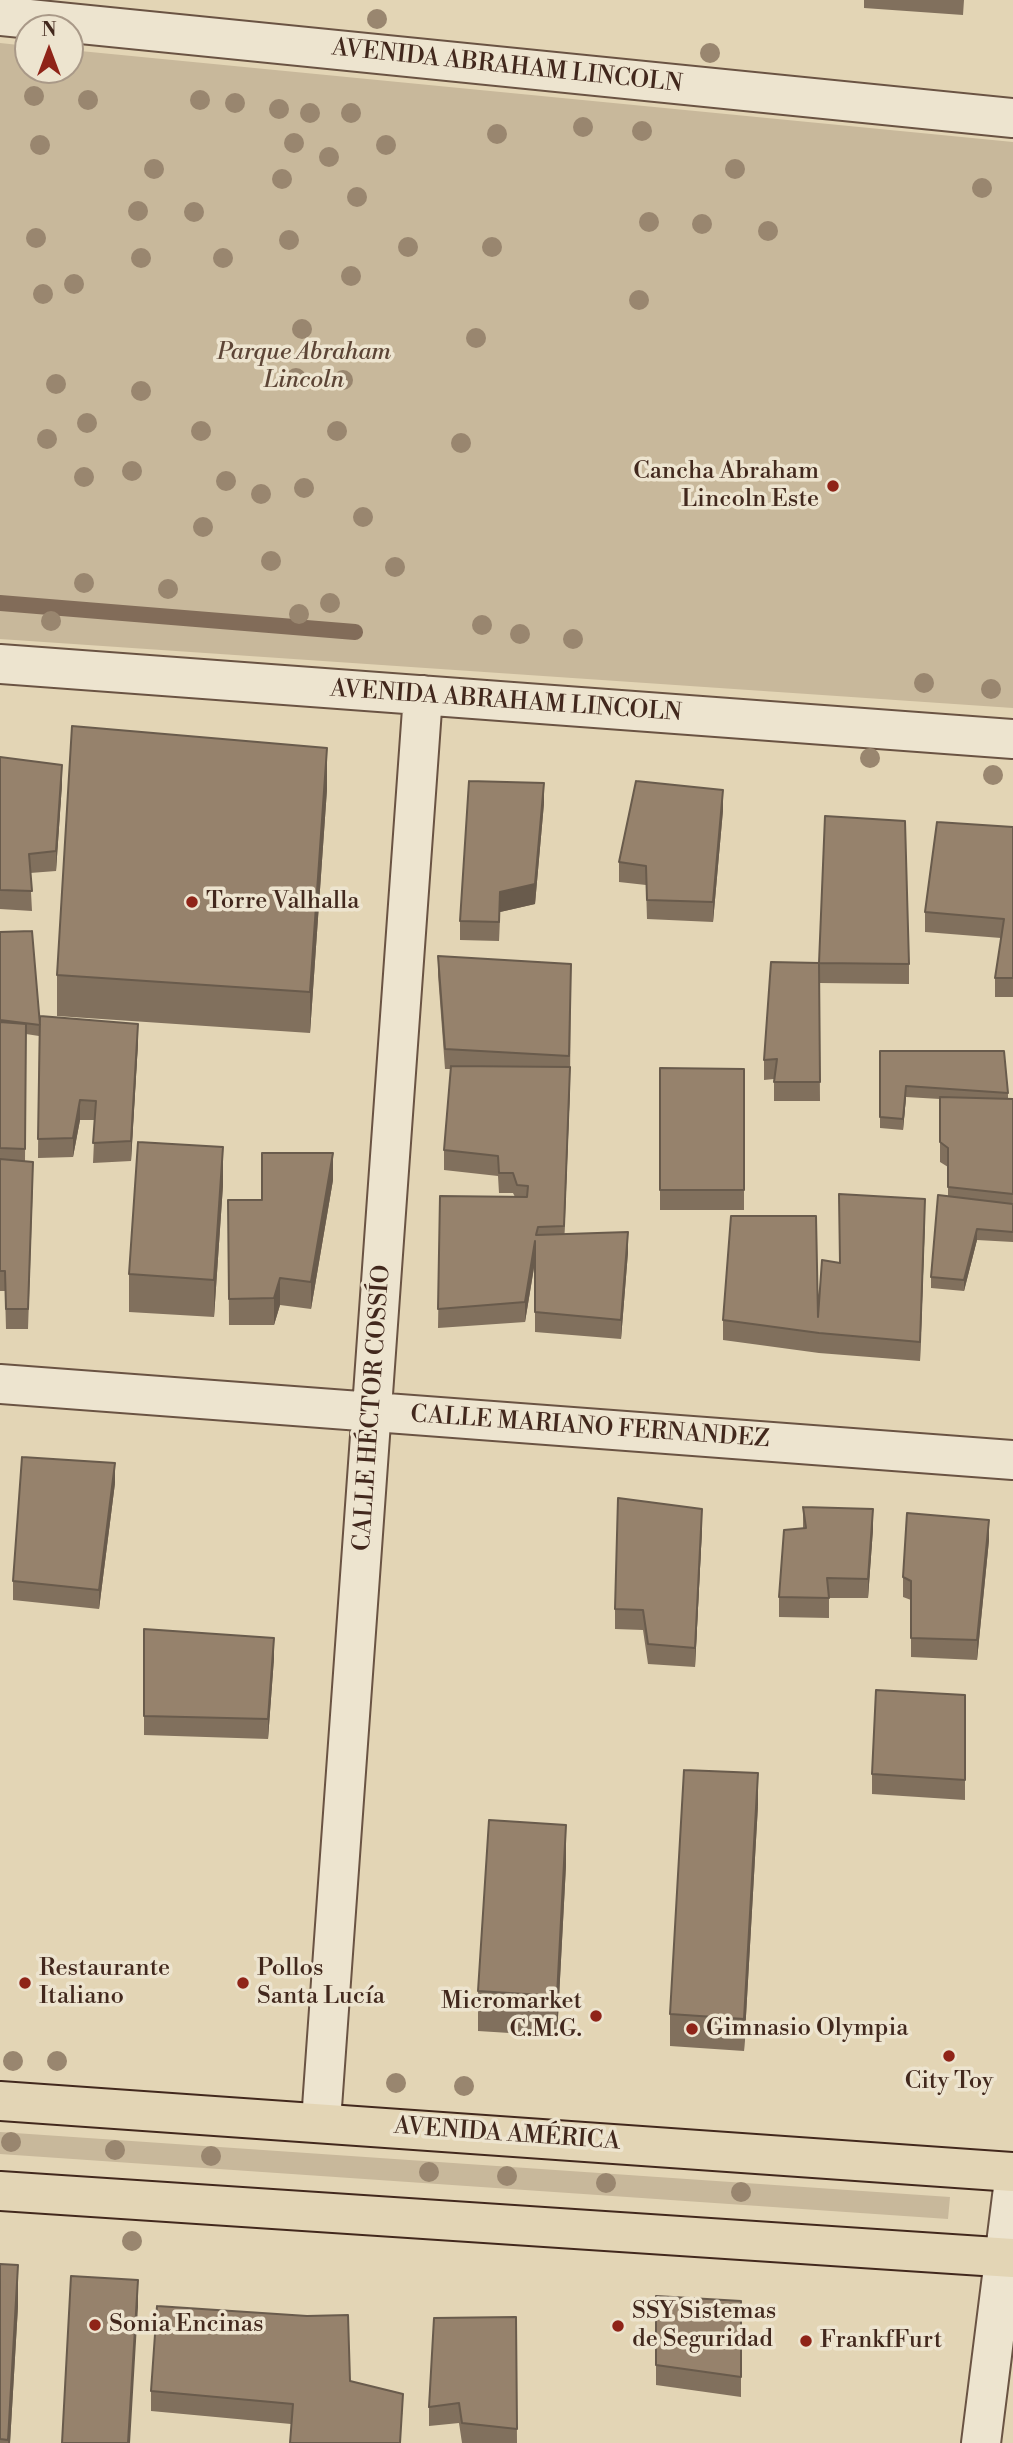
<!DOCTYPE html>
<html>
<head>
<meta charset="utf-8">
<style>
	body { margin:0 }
	#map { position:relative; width:1013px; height:2443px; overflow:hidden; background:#e3d5b5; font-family:"Libre Bodoni",serif }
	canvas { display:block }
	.north { position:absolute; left:14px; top:14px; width:70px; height:70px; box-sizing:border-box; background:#ede4cf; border:2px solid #a99988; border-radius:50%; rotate:0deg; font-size:19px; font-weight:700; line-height:28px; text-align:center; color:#42281d }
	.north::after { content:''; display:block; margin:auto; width:24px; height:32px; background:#8f2418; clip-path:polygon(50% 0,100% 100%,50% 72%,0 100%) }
</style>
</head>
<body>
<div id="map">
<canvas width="1013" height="2443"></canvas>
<div class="north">N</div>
</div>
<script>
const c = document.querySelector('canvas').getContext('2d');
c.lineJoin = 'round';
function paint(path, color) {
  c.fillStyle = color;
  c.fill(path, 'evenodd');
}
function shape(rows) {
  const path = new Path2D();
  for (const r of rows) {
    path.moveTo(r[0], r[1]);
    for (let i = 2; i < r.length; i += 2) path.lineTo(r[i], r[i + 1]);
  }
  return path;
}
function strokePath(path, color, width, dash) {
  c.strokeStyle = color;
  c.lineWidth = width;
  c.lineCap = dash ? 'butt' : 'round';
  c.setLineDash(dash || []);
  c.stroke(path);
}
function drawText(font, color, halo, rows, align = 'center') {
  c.font = font + ' "Libre Bodoni",serif';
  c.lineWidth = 7;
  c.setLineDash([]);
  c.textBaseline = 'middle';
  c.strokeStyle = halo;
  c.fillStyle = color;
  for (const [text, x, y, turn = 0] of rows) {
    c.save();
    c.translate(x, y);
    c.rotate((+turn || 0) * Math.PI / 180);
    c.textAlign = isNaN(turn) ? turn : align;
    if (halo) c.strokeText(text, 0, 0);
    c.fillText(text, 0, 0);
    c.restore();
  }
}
const green = shape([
	[0,43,28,46,28,70,70,70,70,50,1013,142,1013,708,0,639],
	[0,2132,950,2197,948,2219,0,2154]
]);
const stream = shape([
	[0,603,355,632]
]);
const minor = shape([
	[0,16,1013,118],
	[0,664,1013,739],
	[0,1384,1013,1460],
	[321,2121,423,695],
	[981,2443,1013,2188]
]);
const primary = shape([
	[0,2101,1013,2172],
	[0,2191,1013,2258]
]);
const trees = [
	[377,19],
	[710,53],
	[34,96],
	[88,100],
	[200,100],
	[235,103],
	[279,109],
	[310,113],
	[351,113],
	[583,127],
	[642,131],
	[497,134],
	[294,143],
	[40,145],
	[386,145],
	[329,157],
	[154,169],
	[735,169],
	[282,179],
	[982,188],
	[357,197],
	[138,211],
	[194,212],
	[649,222],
	[702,224],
	[768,231],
	[36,238],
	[289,240],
	[408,247],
	[492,247],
	[141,258],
	[223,258],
	[351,276],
	[74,284],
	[43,294],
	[639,300],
	[302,329],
	[476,338],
	[296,378],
	[343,380],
	[56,384],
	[141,391],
	[87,423],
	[201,431],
	[337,431],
	[47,439],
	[461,443],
	[132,471],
	[84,477],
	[226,481],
	[304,488],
	[261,494],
	[363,517],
	[203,527],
	[271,561],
	[395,567],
	[84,583],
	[168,589],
	[330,603],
	[299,614],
	[51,621],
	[482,625],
	[520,634],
	[573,639],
	[924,683],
	[991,689],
	[870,758],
	[993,775],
	[13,2061],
	[57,2061],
	[396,2083],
	[464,2086],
	[11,2142],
	[115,2150],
	[211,2156],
	[429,2172],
	[507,2176],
	[606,2183],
	[741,2192],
	[132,2241]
];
const wall = shape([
	[864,0,964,0,963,15,864,8],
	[0,757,62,784,56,871,30,873,32,911,0,909],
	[327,789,310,1033,57,1016,57,975],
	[544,803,535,904,500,912,499,941,460,940,460,921],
	[723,810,713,922,647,919,646,885,619,882,619,862],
	[1013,827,1013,997,995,997,995,978,1001,938,925,932,925,912],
	[0,932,39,1024,138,1043,131,1161,93,1163,95,1120,80,1120,73,1157,38,1158,39,1036,26,1034,25,1161,33,1181,28,1329,6,1329,5,1291,0,1291],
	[438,956,571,964,570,1087,564,1234,628,1252,621,1339,535,1332,535,1262,525,1322,438,1328,440,1196,515,1197,513,1193,499,1193,498,1176,444,1170,444,1150,451,1069,445,1069,438,975],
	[771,962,909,964,909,984,819,983,820,1101,774,1101,774,1079,764,1080,764,1060],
	[880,1051,1008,1093,1008,1099,1013,1099,1013,1242,977,1240,964,1291,931,1288,931,1277,948,1197,948,1167,940,1162,940,1099,906,1097,903,1130,880,1128],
	[660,1068,744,1069,744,1210,660,1210],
	[333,1180,311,1309,280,1305,274,1325,229,1325,228,1200,262,1200],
	[223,1185,214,1317,129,1312,129,1274],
	[925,1219,920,1361,819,1353,723,1340,723,1320,818,1317,840,1263],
	[115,1483,99,1609,13,1600,13,1581],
	[803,1507,873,1529,868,1598,829,1598,829,1618,779,1617,779,1597,803,1528],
	[702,1529,695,1667,648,1664,643,1630,615,1629,615,1609],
	[989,1540,977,1660,911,1657,911,1600,903,1597,903,1577],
	[144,1629,274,1658,268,1739,144,1735],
	[965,1695,965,1800,872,1794,872,1774],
	[758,1805,744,2051,670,2046,670,2014],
	[566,1865,557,2036,478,2031,478,1991],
	[0,2264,18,2306,10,2443,0,2443],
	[656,2296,741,2301,741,2397,656,2385],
	[516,2317,517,2443,462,2443,459,2423,429,2426,429,2407],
	[350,2381,403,2414,291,2424,151,2411,151,2391]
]);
const shadedWall = shape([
	[327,748,327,789,310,1033,310,992],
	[62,765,62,784,56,871,56,851],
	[544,783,544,803,535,904,500,912,499,941,500,892],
	[723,790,723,810,713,922,713,902],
	[138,1024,138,1043,131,1161,131,1141],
	[570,1067,570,1087,564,1245,564,1226],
	[906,1086,906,1097,903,1130,903,1119],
	[80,1100,80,1120,73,1157,73,1138],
	[223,1147,223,1185,214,1317,214,1280],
	[333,1153,333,1180,311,1309,311,1282],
	[925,1199,925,1219,920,1361,920,1342],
	[977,1229,977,1240,964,1291,964,1280],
	[628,1232,628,1252,621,1339,621,1320],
	[535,1241,535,1261,525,1322,525,1302],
	[280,1278,280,1305,274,1325,274,1298],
	[115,1463,115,1483,99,1609,99,1590],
	[702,1509,702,1529,695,1667,695,1648],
	[873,1509,873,1529,868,1598,868,1579],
	[989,1520,989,1540,977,1660,977,1640],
	[274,1638,274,1658,268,1739,268,1719],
	[758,1773,758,1805,744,2051,744,2019],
	[566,1825,566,1865,557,2036,557,1996],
	[18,2265,18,2306,10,2443,8,2443],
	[138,2280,138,2307,130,2443,128,2443]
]);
const building = shape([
	[72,726,327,748,310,992,57,975,72,726],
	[0,757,62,765,56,851,29,854,32,891,0,890,0,757],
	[469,781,544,783,535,884,500,892,499,922,460,921,469,781],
	[636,781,723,790,713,902,647,900,646,866,619,862,636,781],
	[825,816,905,821,909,964,819,963,820,1082,774,1082,777,1059,764,1060,771,962,819,963,825,816],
	[937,822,1013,827,1013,978,995,978,1004,919,925,912,937,822],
	[32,931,40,1025,0,1020,0,932,32,931],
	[438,956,571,964,569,1056,445,1049,438,956],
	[40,1016,138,1024,131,1141,93,1143,96,1101,80,1100,73,1138,38,1139,40,1016],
	[0,1022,26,1024,25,1149,0,1148,0,1022],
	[880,1051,1004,1051,1008,1093,906,1086,903,1119,880,1117,880,1051],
	[451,1066,570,1067,564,1226,538,1227,536,1235,628,1232,621,1320,535,1312,535,1241,525,1302,438,1309,440,1196,527,1197,528,1186,517,1185,513,1173,499,1173,498,1156,444,1150,451,1066],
	[660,1068,744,1069,744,1190,660,1190,660,1068],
	[940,1097,1013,1099,1013,1194,948,1187,948,1148,940,1142,940,1097],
	[138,1142,223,1147,214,1280,129,1274,138,1142],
	[262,1153,333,1153,311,1282,280,1278,274,1298,229,1299,228,1200,262,1200,262,1153],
	[0,1159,33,1162,28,1309,6,1309,5,1271,0,1271,0,1159],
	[839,1194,925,1199,920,1342,819,1333,723,1320,731,1216,816,1216,818,1317,822,1260,840,1263,839,1194],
	[938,1195,1013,1204,1013,1232,977,1229,964,1280,931,1277,938,1195],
	[22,1457,115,1463,99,1590,13,1581,22,1457],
	[618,1498,702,1509,695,1648,648,1644,643,1610,615,1609,618,1498],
	[803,1507,873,1509,868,1579,827,1578,829,1598,779,1597,784,1530,806,1528,803,1507],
	[907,1513,989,1520,977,1640,911,1638,911,1581,903,1577,907,1513],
	[144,1629,274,1638,268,1719,144,1716,144,1629],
	[876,1690,965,1695,965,1780,872,1774,876,1690],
	[684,1770,758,1773,744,2019,670,2014,684,1770],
	[489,1820,566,1825,557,1996,478,1991,489,1820],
	[0,2264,18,2265,8,2440,0,2439,0,2264],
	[71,2276,138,2280,128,2443,62,2443,71,2276],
	[656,2296,741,2301,741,2377,656,2365,656,2296],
	[157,2306,307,2316,348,2315,350,2381,403,2394,400,2443,290,2443,293,2404,151,2391,157,2306],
	[516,2317,517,2429,462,2423,459,2403,429,2407,434,2318,516,2317]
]);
const markers = [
	[833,486,7,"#8f2418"],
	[192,902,7,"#8f2418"],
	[25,1983,7,"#8f2418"],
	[243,1983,7,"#8f2418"],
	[596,2016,7,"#8f2418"],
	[692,2029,7,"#8f2418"],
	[949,2056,7,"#8f2418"],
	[95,2325,7,"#8f2418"],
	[618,2326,7,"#8f2418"],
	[806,2341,7,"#8f2418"]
];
const streetNames = [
	["AVENIDA ABRAHAM LINCOLN",507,67,6],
	["AVENIDA ABRAHAM LINCOLN",506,702,4],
	["CALLE HÉCTOR COSSÍO",373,1408,-86],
	["CALLE MARIANO FERNANDEZ",590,1428,4],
	["AVENIDA AMÉRICA",507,2135,4]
];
const parkNames = [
	["Parque Abraham",304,353],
	["Lincoln",304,381]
];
const poiNames = [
	["Cancha Abraham",819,472,"right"],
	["Lincoln Este",819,500,"right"],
	["Torre Valhalla",206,902],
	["Restaurante",39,1969],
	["Italiano",39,1997],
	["Pollos",257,1969],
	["Santa Lucía",257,1997],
	["Micromarket",582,2002,"right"],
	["C.M.G.",582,2030,"right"],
	["Gimnasio Olympia",706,2029],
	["City Toy",949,2082,"center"],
	["SSY Sistemas",632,2312],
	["de Seguridad",632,2340],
	["Sonia Encinas",109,2325],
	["FrankfFurt",820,2341]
];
paint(green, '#c8b89b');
strokePath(stream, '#826c59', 16);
strokePath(minor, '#6a5343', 42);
strokePath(primary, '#42281d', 42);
strokePath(minor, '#ede4cf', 38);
strokePath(primary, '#e3d5b5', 38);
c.fillStyle = '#99866f';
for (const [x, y] of trees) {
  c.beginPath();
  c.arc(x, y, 10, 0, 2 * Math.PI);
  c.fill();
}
paint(wall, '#81705d');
paint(shadedWall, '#695b4c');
paint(building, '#96826c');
strokePath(building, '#695b4c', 2);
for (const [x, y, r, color] of markers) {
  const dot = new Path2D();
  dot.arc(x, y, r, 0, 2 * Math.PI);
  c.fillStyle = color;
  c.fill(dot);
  strokePath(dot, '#ede4cf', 2.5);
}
drawText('24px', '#42281d', '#ede4cf', streetNames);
drawText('italic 24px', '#5d4536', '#ede4cf', parkNames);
drawText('24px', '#42281d', '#ede4cf', poiNames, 'left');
</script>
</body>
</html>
